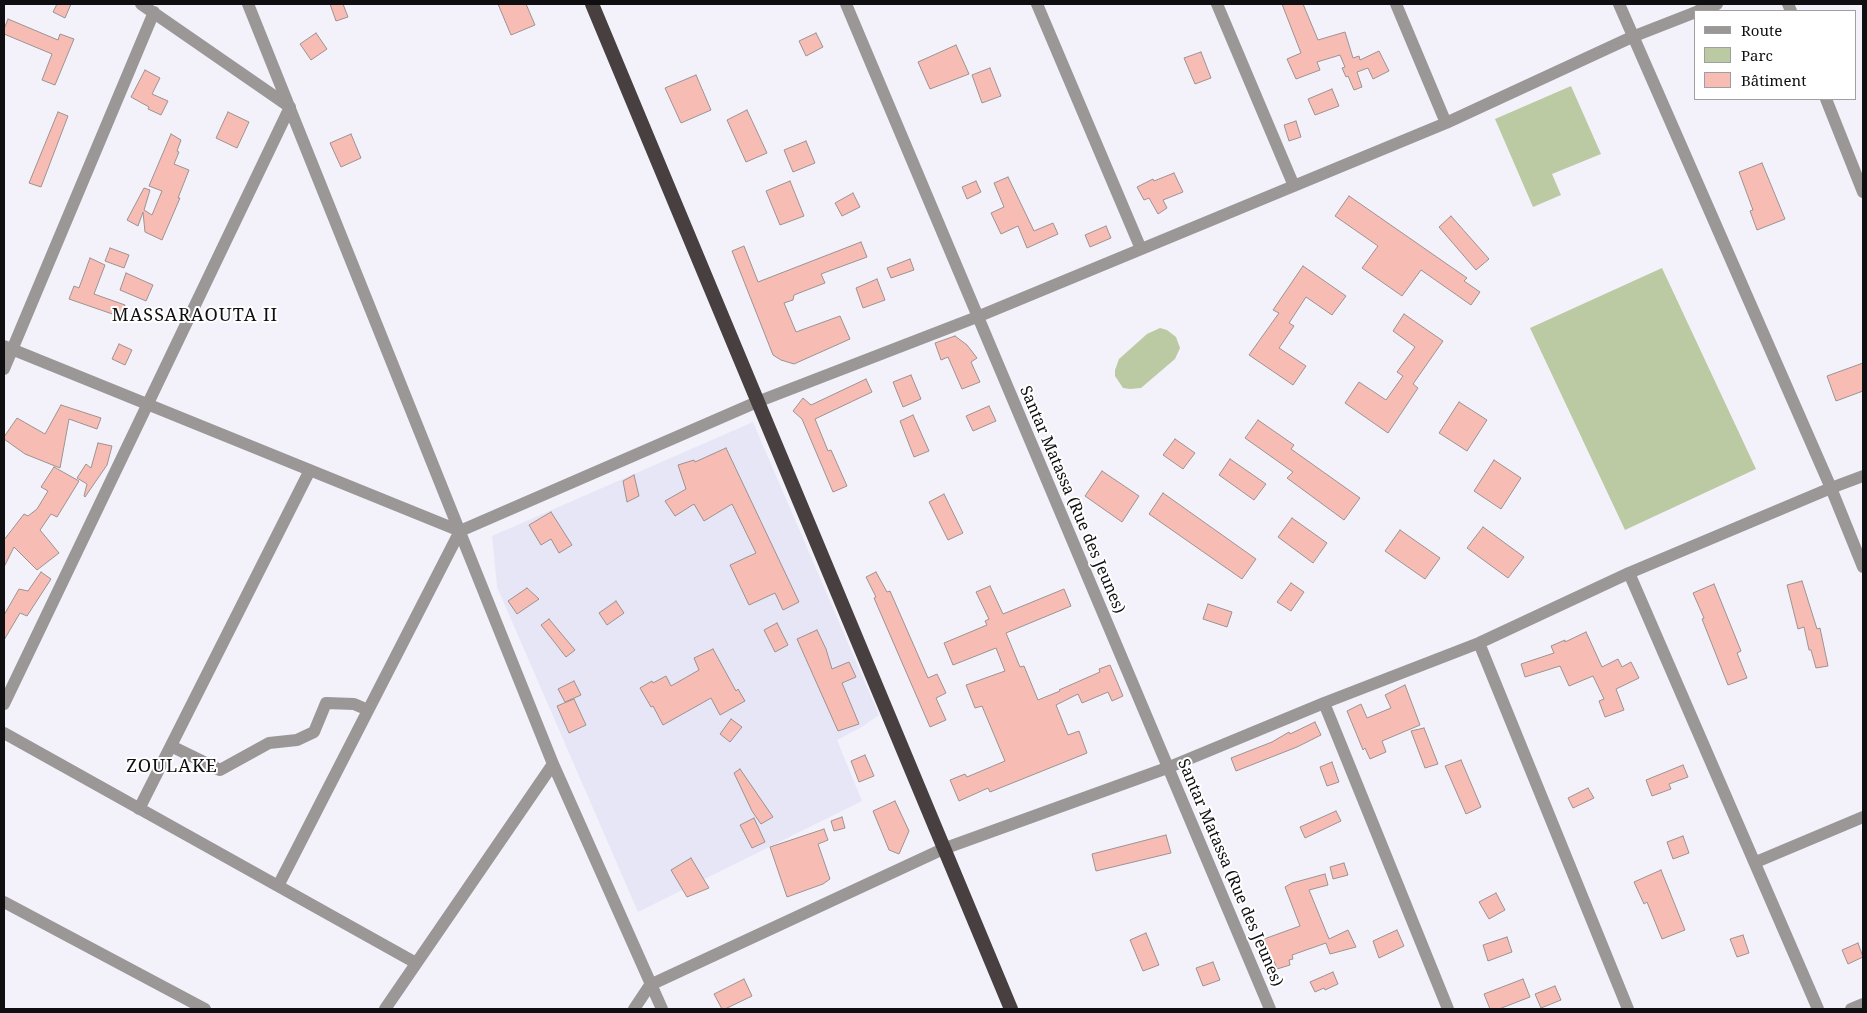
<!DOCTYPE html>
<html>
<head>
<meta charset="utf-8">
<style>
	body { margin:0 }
	#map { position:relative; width:1867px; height:1013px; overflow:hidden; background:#f3f2fb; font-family:"Noto Serif",serif }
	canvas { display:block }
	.frame { position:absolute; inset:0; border:5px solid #0f0f11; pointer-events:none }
	.legend { position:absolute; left:1694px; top:10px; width:162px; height:90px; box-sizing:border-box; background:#fff; border:1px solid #9f9fa0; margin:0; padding:6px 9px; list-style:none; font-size:15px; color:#0f0f11 }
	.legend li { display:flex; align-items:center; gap:10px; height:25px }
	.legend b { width:25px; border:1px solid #9f9fa0 }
</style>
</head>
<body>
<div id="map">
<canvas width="1867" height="1013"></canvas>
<div class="frame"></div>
<ul class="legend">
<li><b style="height:6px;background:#9b9797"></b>Route</li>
<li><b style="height:14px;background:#bbcaa3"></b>Parc</li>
<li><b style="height:14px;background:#f7bdb5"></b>Bâtiment</li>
</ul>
</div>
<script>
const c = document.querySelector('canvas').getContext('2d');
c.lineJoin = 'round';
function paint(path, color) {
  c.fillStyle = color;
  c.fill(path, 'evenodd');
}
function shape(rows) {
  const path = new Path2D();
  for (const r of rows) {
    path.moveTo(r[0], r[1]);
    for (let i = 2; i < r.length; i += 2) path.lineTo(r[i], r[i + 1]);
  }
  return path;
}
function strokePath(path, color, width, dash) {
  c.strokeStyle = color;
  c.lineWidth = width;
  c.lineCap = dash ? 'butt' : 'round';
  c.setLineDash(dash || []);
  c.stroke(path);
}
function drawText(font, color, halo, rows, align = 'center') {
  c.font = font + ' "Noto Serif",serif';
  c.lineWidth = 4;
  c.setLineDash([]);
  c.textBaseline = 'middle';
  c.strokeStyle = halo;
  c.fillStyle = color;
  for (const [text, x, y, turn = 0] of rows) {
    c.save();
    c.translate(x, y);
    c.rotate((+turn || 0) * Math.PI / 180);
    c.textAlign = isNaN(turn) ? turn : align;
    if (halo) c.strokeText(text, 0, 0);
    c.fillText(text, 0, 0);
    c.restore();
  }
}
const built = shape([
	[753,422,879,715,862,727,837,740,862,801,638,912,497,587,492,536]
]);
const green = shape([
	[1571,86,1601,154,1552,174,1561,195,1533,207,1495,119],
	[1662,268,1756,469,1625,530,1530,328],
	[1160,328,1167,330,1176,337,1180,348,1175,359,1141,388,1130,389,1123,388,1115,376,1115,370,1119,359,1147,334]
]);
const building = shape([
	[57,4,71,4,65,18,53,12,57,4],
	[330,4,343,4,348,17,336,21,330,4],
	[498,4,526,4,535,25,511,35,498,4],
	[1282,4,1303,4,1318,40,1345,32,1353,58,1359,56,1360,60,1379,51,1389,71,1373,79,1368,68,1357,72,1362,87,1354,90,1348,76,1346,77,1342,68,1345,67,1340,55,1317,62,1320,70,1296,79,1287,59,1301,53,1282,4],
	[8,19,58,40,60,34,74,39,55,85,42,80,52,54,4,34,4,29,8,19],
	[316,33,327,49,311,60,300,44,316,33],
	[816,33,823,47,806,56,799,41,816,33],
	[956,45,969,74,930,89,918,62,956,45],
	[1201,52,1211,78,1195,84,1184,58,1201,52],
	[990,68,1001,96,982,103,972,75,990,68],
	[145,70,160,78,152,94,168,101,161,115,148,109,149,107,131,97,145,70],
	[696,75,711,110,681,123,665,88,696,75],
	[1332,89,1339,106,1315,115,1308,99,1332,89],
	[747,110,767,153,746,162,727,120,747,110],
	[58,112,68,116,41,187,29,183,58,112],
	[228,112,249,122,237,148,216,138,228,112],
	[1296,121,1301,137,1289,141,1284,125,1296,121],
	[171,134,181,140,177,151,179,152,174,164,189,170,178,198,180,198,162,240,145,232,143,212,138,226,127,220,144,188,150,190,144,210,152,215,162,191,149,186,171,134],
	[351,134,361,158,341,167,330,143,351,134],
	[806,141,815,163,793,172,784,150,806,141],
	[1762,163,1785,219,1757,230,1750,211,1753,210,1739,172,1762,163],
	[1174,173,1183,192,1163,200,1167,208,1158,214,1149,198,1144,200,1137,187,1153,179,1154,181,1174,173],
	[1008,177,1034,231,1053,223,1058,234,1027,248,1018,226,1001,234,991,213,1004,207,994,183,1008,177],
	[790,181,804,216,780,225,766,191,790,181],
	[976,181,981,192,967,199,962,187,976,181],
	[853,193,860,207,842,216,835,203,853,193],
	[1349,196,1467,278,1464,281,1480,292,1471,305,1421,270,1402,296,1362,268,1378,246,1335,216,1349,196],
	[1451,216,1489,259,1476,270,1439,227,1451,216],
	[1106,226,1111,238,1090,247,1085,235,1106,226],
	[861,242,867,257,821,274,825,283,794,295,793,300,784,303,796,332,840,316,850,339,794,364,781,360,773,355,732,251,744,246,758,282,861,242],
	[110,248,129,255,124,268,105,261,110,248],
	[90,258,105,265,94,294,125,305,121,317,69,299,74,286,79,288,90,258],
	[910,259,914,270,891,278,887,268,910,259],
	[1303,266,1346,296,1332,315,1306,297,1289,323,1294,326,1279,348,1306,366,1293,385,1249,355,1279,313,1273,310,1303,266],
	[126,273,153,285,146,301,120,290,126,273],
	[877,279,885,300,863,308,856,288,877,279],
	[1404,314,1443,341,1413,384,1418,388,1388,433,1345,403,1359,382,1386,400,1403,376,1397,372,1415,347,1393,331,1404,314],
	[955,336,967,345,977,358,971,362,980,382,962,389,948,357,941,360,935,343,955,336],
	[119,344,132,350,125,365,112,359,119,344],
	[1863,363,1863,391,1836,401,1827,376,1863,363],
	[911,375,921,399,903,407,893,382,911,375],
	[866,379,872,392,815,419,828,451,831,450,847,486,833,492,802,419,793,411,803,398,811,405,866,379],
	[1459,402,1487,420,1467,451,1439,433,1459,402],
	[61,405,101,418,97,429,69,419,60,468,25,454,4,439,4,437,17,418,45,434,61,405],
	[989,406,996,421,973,431,966,416,989,406],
	[913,415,929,451,914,457,900,421,913,415],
	[1258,420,1294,445,1291,449,1360,498,1344,520,1287,478,1293,472,1245,438,1258,420],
	[1175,439,1195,453,1183,469,1163,455,1175,439],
	[98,443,112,446,107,465,85,497,84,496,87,484,77,478,86,464,91,468,98,443],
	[726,448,799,602,783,610,775,593,749,605,730,565,756,553,732,504,704,521,694,504,675,516,665,501,686,489,678,465,694,460,695,462,726,448],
	[1230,459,1266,484,1254,500,1219,475,1230,459],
	[1494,460,1521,478,1501,509,1474,491,1494,460],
	[54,467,79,481,57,517,51,514,40,530,59,553,37,570,14,547,4,567,4,540,24,514,28,516,37,509,48,491,41,487,54,467],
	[1102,471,1139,496,1122,522,1085,496,1102,471],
	[634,475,639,496,627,502,623,481,634,475],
	[1163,493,1256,559,1242,579,1149,514,1163,493],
	[944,494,963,533,948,540,929,502,944,494],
	[551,512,572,545,559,553,551,539,541,545,529,525,551,512],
	[1292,518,1327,543,1313,563,1278,537,1292,518],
	[1483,527,1524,557,1508,578,1467,548,1483,527],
	[1400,530,1440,558,1425,579,1385,551,1400,530],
	[41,572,51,579,27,616,20,613,4,640,4,615,19,589,28,591,41,572],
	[876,572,887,592,890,591,928,678,937,674,946,693,936,698,946,720,930,727,874,598,876,597,866,577,876,572],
	[1802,581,1817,629,1820,628,1828,666,1816,668,1811,650,1809,650,1804,627,1798,629,1787,585,1802,581],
	[1291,583,1304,592,1291,611,1277,602,1291,583],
	[1714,584,1741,651,1737,653,1747,678,1728,685,1702,619,1704,618,1693,593,1714,584],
	[990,586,1003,614,1064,589,1071,606,1006,633,1020,667,1024,666,1038,700,1060,691,1059,690,1100,672,1099,669,1110,665,1123,696,1112,701,1108,692,1082,703,1078,694,1056,705,1068,735,1079,731,1087,753,990,792,988,788,959,801,950,780,965,774,967,777,1005,761,982,706,975,708,966,685,1005,671,996,648,953,665,944,643,987,625,985,621,989,619,976,592,990,586],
	[527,588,539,599,517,614,508,601,527,588],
	[616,601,624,613,607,625,599,613,616,601],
	[1208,604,1232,612,1227,627,1203,619,1208,604],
	[549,619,575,650,566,657,541,625,549,619],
	[777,623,788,645,775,652,764,630,777,623],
	[817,630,826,649,832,669,849,662,856,677,842,683,859,724,838,731,797,639,817,630],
	[1586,632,1602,667,1618,659,1622,667,1631,662,1639,678,1616,689,1624,710,1605,717,1599,701,1604,699,1593,676,1569,686,1560,666,1525,677,1521,664,1554,653,1551,646,1565,640,1565,642,1586,632],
	[713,649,736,691,738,689,745,701,720,715,711,698,663,725,653,706,651,707,640,688,652,681,653,683,666,676,671,686,699,670,694,658,713,649],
	[574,681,581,695,565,702,558,689,574,681],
	[1405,685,1420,725,1382,741,1386,752,1370,759,1365,748,1363,750,1347,711,1361,704,1367,718,1391,708,1385,695,1405,685],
	[574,699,586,725,569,733,557,706,574,699],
	[731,719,742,727,730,742,720,734,731,719],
	[1315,722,1321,735,1297,747,1236,771,1231,758,1272,742,1289,732,1290,734,1315,722],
	[1424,728,1438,764,1425,768,1411,731,1424,728],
	[865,755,874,776,859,782,851,761,865,755],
	[1461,760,1481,807,1466,814,1445,766,1461,760],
	[1332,762,1339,782,1327,786,1320,767,1332,762],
	[1683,765,1688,777,1669,784,1671,789,1652,796,1646,780,1683,765],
	[740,769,773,817,761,824,752,811,734,773,740,769],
	[1588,788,1594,798,1573,808,1568,798,1588,788],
	[895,801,909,831,899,854,889,850,873,811,895,801],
	[1336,811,1341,821,1305,838,1300,827,1336,811],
	[842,817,845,828,834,831,831,821,842,817],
	[754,818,765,842,752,848,740,825,754,818],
	[824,829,828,840,818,844,830,879,823,884,787,897,770,847,824,829],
	[1166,835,1171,853,1096,871,1092,854,1166,835],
	[1683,836,1689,853,1673,859,1667,842,1683,836],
	[691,858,709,888,687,897,671,870,691,858],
	[1344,863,1348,875,1333,879,1330,867,1344,863],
	[1661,870,1685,930,1662,939,1647,902,1644,904,1634,882,1661,870],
	[1325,874,1328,885,1309,890,1329,939,1348,930,1356,947,1330,954,1326,943,1292,955,1293,959,1289,960,1290,965,1277,969,1274,961,1272,962,1264,939,1300,926,1285,887,1292,883,1325,874],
	[1496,893,1505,910,1489,919,1479,902,1496,893],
	[1397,930,1404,946,1379,958,1373,941,1397,930],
	[1146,933,1159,965,1143,971,1130,940,1146,933],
	[1743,935,1749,953,1737,957,1730,939,1743,935],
	[1507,937,1512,952,1488,961,1483,945,1507,937],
	[1858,943,1863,957,1848,964,1842,950,1858,943],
	[1213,962,1220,980,1203,986,1196,968,1213,962],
	[1333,972,1338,984,1325,990,1324,988,1315,992,1310,982,1333,972],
	[744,979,752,996,725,1009,722,1009,714,994,744,979],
	[1523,979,1530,997,1499,1009,1490,1009,1484,994,1523,979],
	[1555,986,1561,1000,1541,1008,1535,994,1555,986]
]);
const minor = shape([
	[141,4,290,107],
	[248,4,553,764,662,1009],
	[846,4,1270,1009],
	[1037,4,1141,249],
	[1217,4,1294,186],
	[1396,4,1446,123],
	[1619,4,1831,488,1863,567],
	[1788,4,1791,11],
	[1698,11,1717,4],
	[1826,99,1863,192],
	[4,346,460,531],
	[4,369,154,12],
	[1629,573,1818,1009],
	[1479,643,1628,1009],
	[1324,703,1448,1009],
	[4,704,290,107],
	[4,733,416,963],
	[171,746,220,770,269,743,297,740,314,732,326,703,354,704,368,710],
	[139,809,310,470],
	[1756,862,1863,817],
	[278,886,460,531,757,402,977,317,1446,123,1632,37,1696,12],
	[4,902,205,1009],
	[385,1009,553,764],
	[634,1009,650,985,943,849,1167,768,1324,703,1479,643,1629,573,1831,488,1863,476],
	[1851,1009,1863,1004]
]);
const trunk = shape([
	[592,4,1011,1009]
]);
const streetNames = [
	["Santar Matassa (Rue des Jeunes)",1072,500,67],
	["Santar Matassa (Rue des Jeunes)",1230,873,67]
];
const neighbourhoodNames = [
	["MASSARAOUTA II",195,316],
	["ZOULAKE",172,767]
];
paint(built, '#e7e6f6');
paint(green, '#bbcaa3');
paint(building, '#f7bdb5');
strokePath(building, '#9c9291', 1);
strokePath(minor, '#9b9797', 12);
strokePath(trunk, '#484040', 14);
drawText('16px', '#0f0f11', '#fff', streetNames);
c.letterSpacing = '1px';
drawText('18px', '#0f0f11', '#fff', neighbourhoodNames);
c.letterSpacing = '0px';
</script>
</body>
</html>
